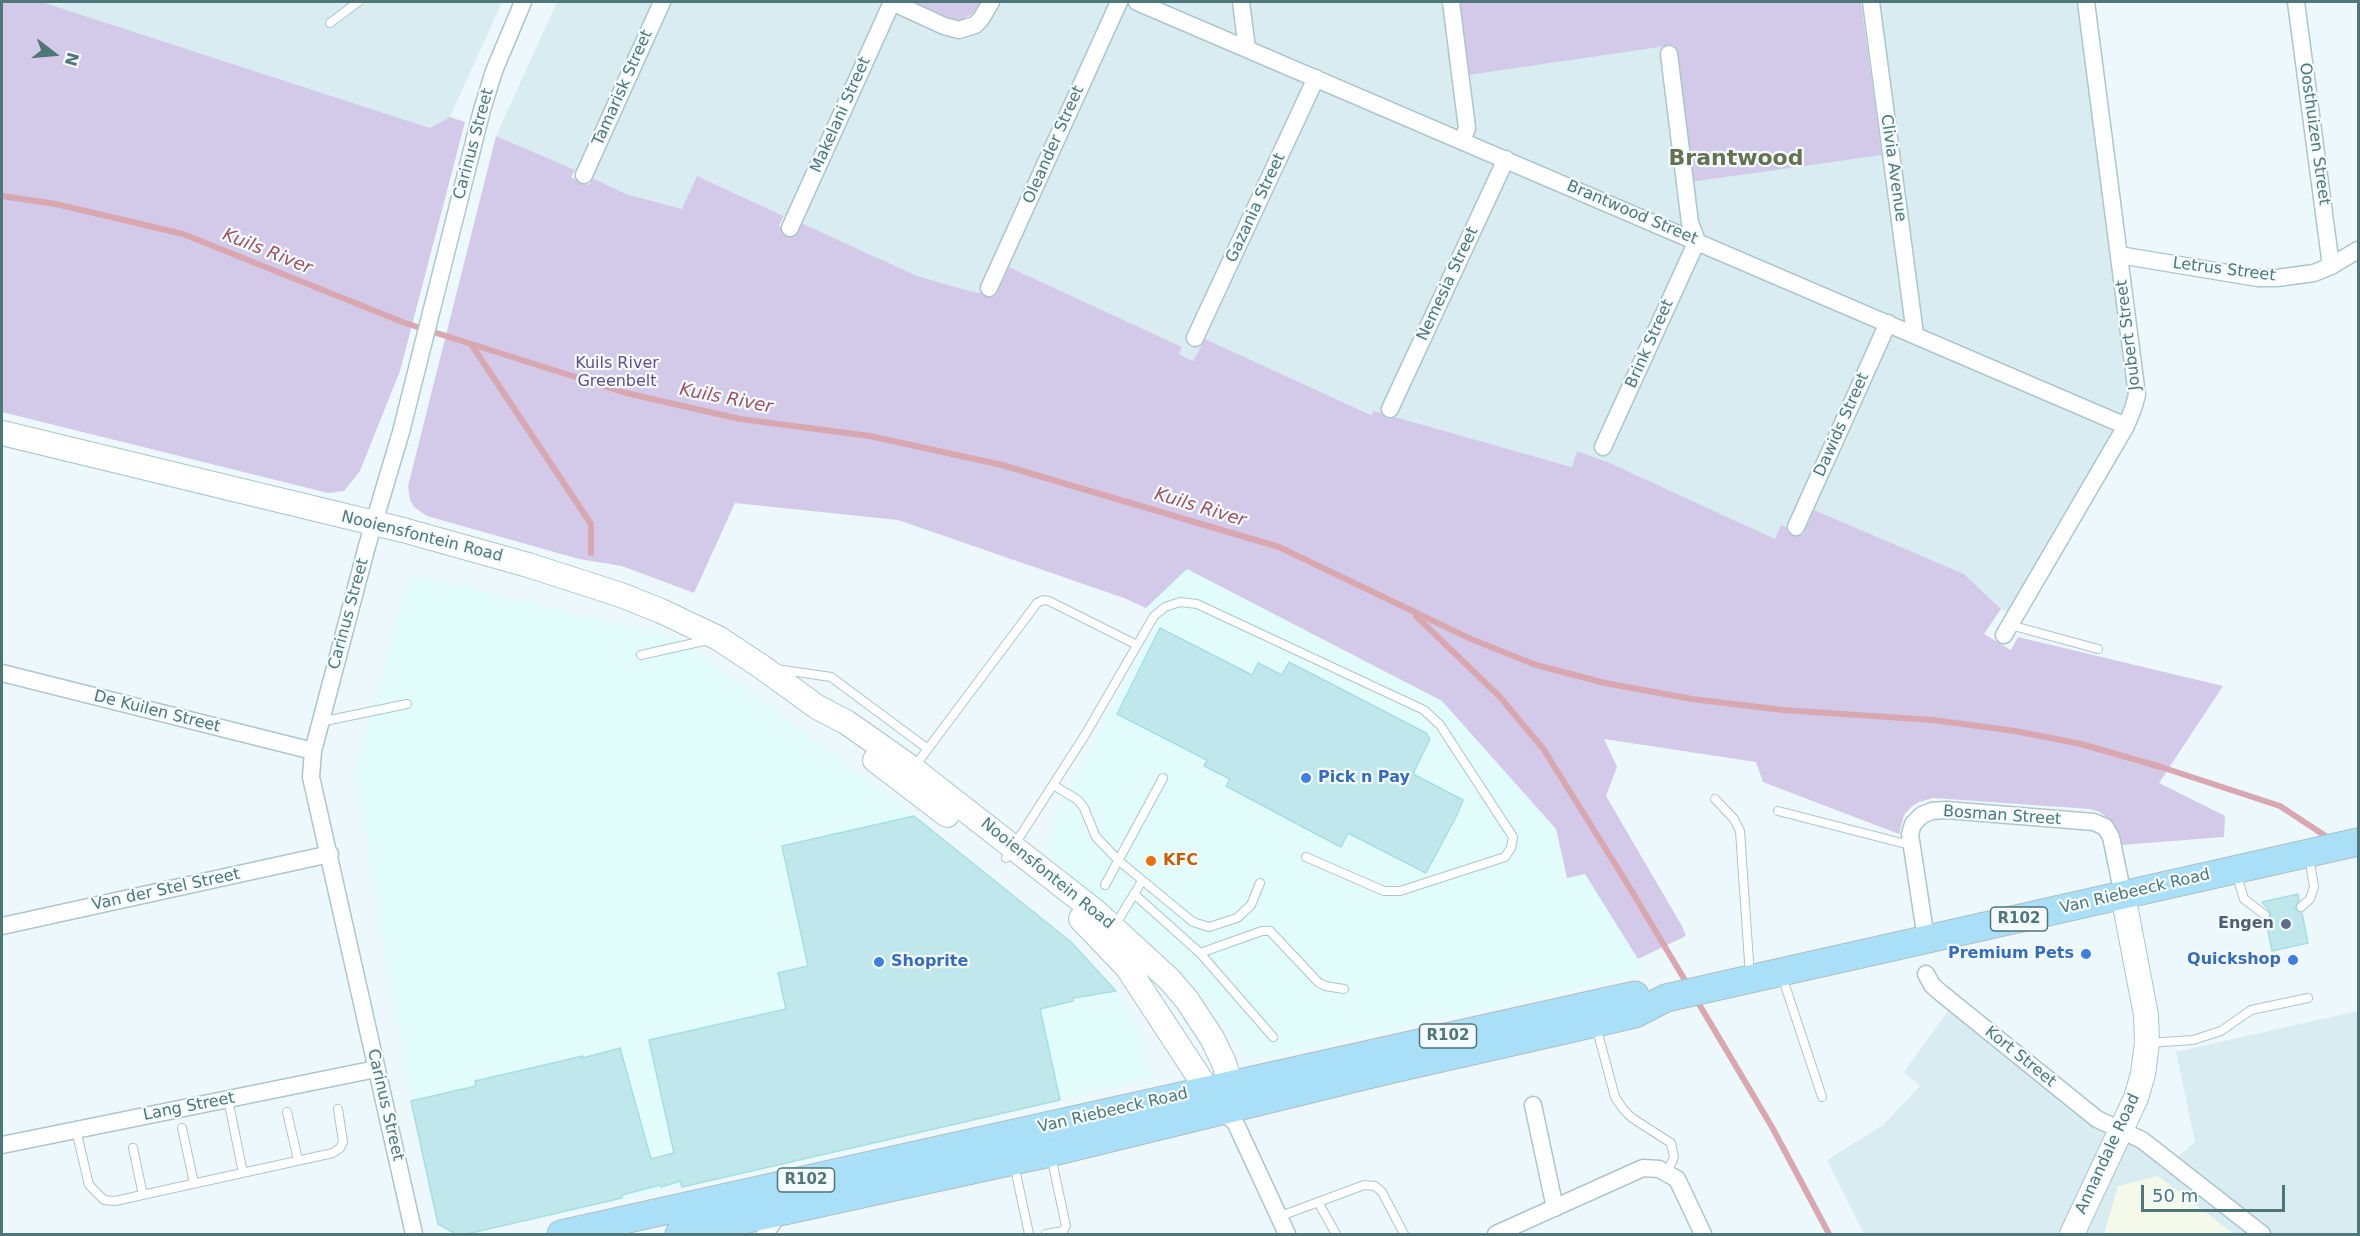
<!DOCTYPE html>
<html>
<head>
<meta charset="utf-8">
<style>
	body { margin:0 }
	#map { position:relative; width:2360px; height:1236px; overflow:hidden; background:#edf8fc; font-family:"DejaVu Sans",sans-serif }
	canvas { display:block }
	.frame { position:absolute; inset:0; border:3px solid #4f7678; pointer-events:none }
	.north { position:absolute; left:24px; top:24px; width:60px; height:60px; -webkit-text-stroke:4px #f3fbfe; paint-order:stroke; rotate:106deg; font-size:16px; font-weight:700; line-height:24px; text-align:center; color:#4f7678 }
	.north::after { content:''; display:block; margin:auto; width:21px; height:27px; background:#4f7678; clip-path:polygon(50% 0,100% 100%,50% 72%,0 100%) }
	.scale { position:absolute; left:2141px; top:1185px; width:144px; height:27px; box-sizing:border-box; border:3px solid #4f7678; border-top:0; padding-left:8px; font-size:18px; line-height:21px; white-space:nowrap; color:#4f7678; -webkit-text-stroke:4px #f3fbfe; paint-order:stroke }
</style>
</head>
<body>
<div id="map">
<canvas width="2360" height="1236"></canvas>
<div class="frame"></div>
<div class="north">N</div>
<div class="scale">50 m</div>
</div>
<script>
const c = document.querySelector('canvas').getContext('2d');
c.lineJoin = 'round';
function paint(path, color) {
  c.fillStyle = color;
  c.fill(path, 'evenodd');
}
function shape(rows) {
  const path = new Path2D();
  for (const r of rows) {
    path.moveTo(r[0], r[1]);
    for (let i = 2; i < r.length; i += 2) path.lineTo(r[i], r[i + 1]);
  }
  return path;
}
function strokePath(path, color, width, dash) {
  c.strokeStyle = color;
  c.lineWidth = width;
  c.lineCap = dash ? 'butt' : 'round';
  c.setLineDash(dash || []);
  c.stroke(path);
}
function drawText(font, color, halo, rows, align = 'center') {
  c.font = font + ' "DejaVu Sans",sans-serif';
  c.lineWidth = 4.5;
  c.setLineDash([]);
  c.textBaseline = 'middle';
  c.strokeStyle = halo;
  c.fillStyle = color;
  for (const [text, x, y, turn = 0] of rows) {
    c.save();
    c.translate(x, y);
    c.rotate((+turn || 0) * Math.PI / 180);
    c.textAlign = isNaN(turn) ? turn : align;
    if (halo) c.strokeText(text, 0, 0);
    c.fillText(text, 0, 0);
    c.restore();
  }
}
const residential = shape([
	[42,2,502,2,450,117,430,128],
	[557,2,890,2,959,30,991,2,1449,2,1459,76,1674,45,1692,182,1890,153,1870,2,2085,2,2136,395,2014,617,2001,609,1964,574,1814,510,1803,535,1775,539,1610,463,1577,451,1573,467,1374,411,1372,415,1205,339,1194,361,1179,354,1182,347,1009,267,996,295,973,292,917,276,697,176,683,209,626,194,496,136],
	[1953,1004,2169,1164,2195,1142,2176,1052,2358,1011,2358,1234,1864,1234,1827,1160,1883,1125,1920,1086,1904,1072]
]);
const commercial = shape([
	[1186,569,1442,701,1556,830,1567,877,1585,874,1638,959,1641,975,1264,1058,1258,1058,1245,1054,1193,985,1160,950,1051,862,1046,841,1056,824,1052,820,1157,622,1146,608],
	[410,574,680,639,914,816,1071,942,1116,991,1141,1032,1152,1079,467,1234,456,1234,438,1224,411,1101,355,774]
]);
const education = shape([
	[2158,1176,2234,1234,2104,1234,2118,1186]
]);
const green = shape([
	[2,2,42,2,430,128,450,117,465,122,400,371,360,471,344,491,328,493,2,412],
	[913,2,981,2,973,14,961,20,953,20],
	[1459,2,1861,2,1882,155,1691,182,1674,45,1468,75],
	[496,136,575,170,571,177,589,185,592,178,626,194,682,209,697,176,784,216,779,226,797,233,801,223,917,276,973,292,996,295,1009,267,1182,347,1179,354,1193,361,1205,339,1371,415,1374,411,1572,467,1577,451,1610,463,1775,539,1781,525,1803,535,1814,510,1964,574,2001,609,1984,634,2011,650,2018,637,2223,686,2159,783,2225,816,2224,837,2122,845,2114,823,2100,812,2090,809,1933,798,1919,802,1911,807,1904,815,1899,834,1763,782,1756,762,1604,739,1617,767,1606,796,1682,926,1686,936,1638,959,1585,874,1567,878,1556,829,1442,701,1187,569,1146,608,1124,598,898,520,735,503,694,593,622,566,579,559,427,516,414,507,410,500,408,486]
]);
const stream = shape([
	[2,196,56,204,183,234,405,323,626,393,740,419,870,436,1002,465,1279,547,1471,639,1536,665,1605,683,1692,699,1783,710,1933,720,2015,731,2081,744,2161,767,2280,806,2330,839],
	[471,344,591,524,591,553],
	[1416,616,1500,697,1544,750,1625,880,1689,987],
	[1696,999,1772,1127,1829,1234]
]);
const building = shape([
	[1160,628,1252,675,1258,663,1282,675,1289,662,1426,733,1430,739,1413,774,1463,800,1457,815,1426,873,1348,833,1341,847,1316,834,1226,786,1230,779,1204,766,1207,760,1117,714,1160,628],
	[914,816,1071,942,1116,991,1073,998,1073,1001,1040,1009,1060,1100,682,1187,680,1181,661,1187,660,1185,622,1195,622,1198,467,1234,456,1234,438,1224,411,1101,476,1086,475,1081,583,1056,583,1058,620,1048,651,1159,674,1153,649,1040,786,1009,778,973,808,966,782,846,914,816],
	[2298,894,2299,900,2295,909,2302,913,2308,943,2272,951,2266,921,2270,918,2271,913,2262,902,2298,894]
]);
const lane = shape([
	[330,23,358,2],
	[2010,625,2098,649],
	[641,655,708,640],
	[776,669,831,677,928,749],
	[320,722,407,704],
	[915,766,1037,603,1043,600,1049,601,1137,645],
	[1053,785,1078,800,1084,808,1096,837,1119,861,1193,922,1209,927,1237,918,1251,905,1260,883],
	[1715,799,1734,819,1740,831,1750,976],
	[1778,811,1910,845],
	[1006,858,1085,735,1154,616,1165,607,1180,602,1197,604,1424,710,1440,725,1513,837,1511,848,1505,857,1400,891,1384,891,1306,857],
	[2236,873,2244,899,2265,915],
	[1105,885,1163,778],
	[1134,894,1200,953,1273,1037],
	[2301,907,2310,899,2314,887,2309,856],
	[1114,927,1142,881],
	[1200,953,1262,931,1270,931,1318,982,1325,986,1344,989],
	[1782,976,1822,1097],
	[1596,1026,1615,1097,1623,1109,1632,1118,1671,1143,1674,1157,1667,1173],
	[2148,1043,2193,1040,2221,1031,2251,1010,2308,998],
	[228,1099,243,1173],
	[287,1112,298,1160],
	[182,1128,194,1183],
	[76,1130,89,1185,104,1200,115,1201,333,1153,340,1148,343,1142,338,1109],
	[133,1148,143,1195],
	[1014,1164,1029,1234],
	[1318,1202,1336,1234],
	[1278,1217,1364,1185,1375,1186,1382,1192,1404,1234],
	[1046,1234,1063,1231,1066,1226,1051,1156]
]);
const street = shape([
	[892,2,944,26,959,30,975,25,981,19,991,2],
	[1137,2,2126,426],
	[1241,2,1247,49],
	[1451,2,1467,128,1462,141],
	[1871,2,1915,334],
	[2296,2,2331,266],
	[584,175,662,2],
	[790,228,892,2],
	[2119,255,2258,278,2277,278,2314,273,2331,266,2358,250],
	[989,288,1119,2],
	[1195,338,1316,78],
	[1390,409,1506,159],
	[1603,447,1697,241,1690,223,1669,54],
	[1796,527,1888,323],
	[2004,635,2126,426,2133,409,2137,395,2086,2],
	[2,673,313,751],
	[2,926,330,854],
	[1926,939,1910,834,1913,824,1922,815,1932,811,1946,810,2094,822,2105,827,2111,837,2123,895],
	[1926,974,1932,985,1941,993,2097,1119,2142,1140,2262,1234],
	[1533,1105,1555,1208],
	[1223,1112,1235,1122,1287,1234],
	[2,1145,376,1069],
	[414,1234,311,777,313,751,367,546,401,432,482,110,494,71,523,2],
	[765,1234,780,1212],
	[1496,1234,1643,1168,1659,1169,1677,1179,1703,1234]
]);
const secondary = shape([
	[2,433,403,530,528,565,621,595,661,611,718,638,762,667,817,707,846,722,913,769,1096,912,1169,979,1187,1000,1212,1038,1224,1063,1236,1103],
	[875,760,947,815],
	[1081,919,1127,967,1218,1106],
	[2072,1234,2136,1098,2143,1074,2147,1043,2146,1015,2123,895]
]);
const primary = shape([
	[561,1234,1635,995],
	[679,1234,1050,1153,1385,1071,1635,1014,1666,998,2358,842]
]);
const markers = [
	[1306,778,6,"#3f7fe0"],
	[1151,861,6,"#e8710a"],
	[2286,924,6,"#5c6f8a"],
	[2086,954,6,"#3f7fe0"],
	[2293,960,6,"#3f7fe0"],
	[879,962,6,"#3f7fe0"]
];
const shields = [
	[2019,919,57],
	[1448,1036,57],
	[806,1180,57]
];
const shieldNames = [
	["R102",2019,919],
	["R102",1448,1036],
	["R102",806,1180]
];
const streetNames = [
	["Tamarisk Street",623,88,-66],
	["Makelani Street",841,115,-66],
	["Oosthuizen Street",2314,134,82],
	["Carinus Street",474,144,-75],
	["Oleander Street",1054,145,-66],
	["Clivia Avenue",1893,168,82],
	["Gazania Street",1256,208,-65],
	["Brantwood Street",1632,213,23],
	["Letrus Street",2224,270,7],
	["Nemesia Street",1448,284,-65],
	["Joubert Street",2129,335,-97],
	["Brink Street",1650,344,-66],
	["Dawids Street",1842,425,-66],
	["Nooiensfontein Road",422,537,14],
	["Carinus Street",349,614,-75],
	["De Kuilen Street",157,712,14],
	["Bosman Street",2002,816,4],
	["Nooiensfontein Road",1047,874,39],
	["Van der Stel Street",166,890,-12],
	["Van Riebeeck Road",2135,892,-13],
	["Kort Street",2020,1057,39],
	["Carinus Street",385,1105,77],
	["Lang Street",189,1107,-11],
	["Van Riebeeck Road",1113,1111,-13],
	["Annandale Road",2108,1154,-65]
];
const parkNames = [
	["Kuils River",617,364],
	["Greenbelt",617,382]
];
const shopNames = [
	["Pick n Pay",1318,778],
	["Premium Pets",2074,954,"right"],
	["Quickshop",2281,960,"right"],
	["Shoprite",891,962]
];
const foodNames = [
	["KFC",1163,861]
];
const serviceNames = [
	["Engen",2274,924]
];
const waterNames = [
	["Kuils River",267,252,22],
	["Kuils River",726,399,11],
	["Kuils River",1200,508,17]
];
const districtNames = [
	["Brantwood",1736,159]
];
paint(residential, '#d8ecf1');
paint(commercial, '#e1fcfb');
paint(education, '#f4f9e9');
paint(green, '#d3caea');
strokePath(stream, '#d8a7af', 6);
paint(building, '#c0e8ec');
strokePath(building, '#a6dfe3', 1.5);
strokePath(lane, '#acc6cb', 10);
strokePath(street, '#acc6cb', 19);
strokePath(secondary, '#a9c7cb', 26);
strokePath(primary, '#aec0c1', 29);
strokePath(lane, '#fff', 8);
strokePath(street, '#fff', 16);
strokePath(secondary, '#fff', 24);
strokePath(primary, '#a9dff7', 27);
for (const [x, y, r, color] of markers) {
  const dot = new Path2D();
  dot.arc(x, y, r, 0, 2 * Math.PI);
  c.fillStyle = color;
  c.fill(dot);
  strokePath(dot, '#f3fbfe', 2);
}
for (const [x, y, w] of shields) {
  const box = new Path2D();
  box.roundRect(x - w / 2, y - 12, w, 24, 4.5);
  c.fillStyle = '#f3fbfe';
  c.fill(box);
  strokePath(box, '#4f7678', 1.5);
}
drawText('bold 15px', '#4f7678', null, shieldNames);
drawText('16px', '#4f7678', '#f3fbfe', streetNames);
drawText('16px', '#644d89', '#f3fbfe', parkNames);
drawText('bold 16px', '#366cbe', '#f3fbfe', shopNames, 'left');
drawText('bold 16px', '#c56008', '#f3fbfe', foodNames, 'left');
drawText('bold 16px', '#4e5e75', '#f3fbfe', serviceNames, 'right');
drawText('italic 18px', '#9f535e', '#f3fbfe', waterNames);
drawText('bold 22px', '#667151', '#f3fbfe', districtNames);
</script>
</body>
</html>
